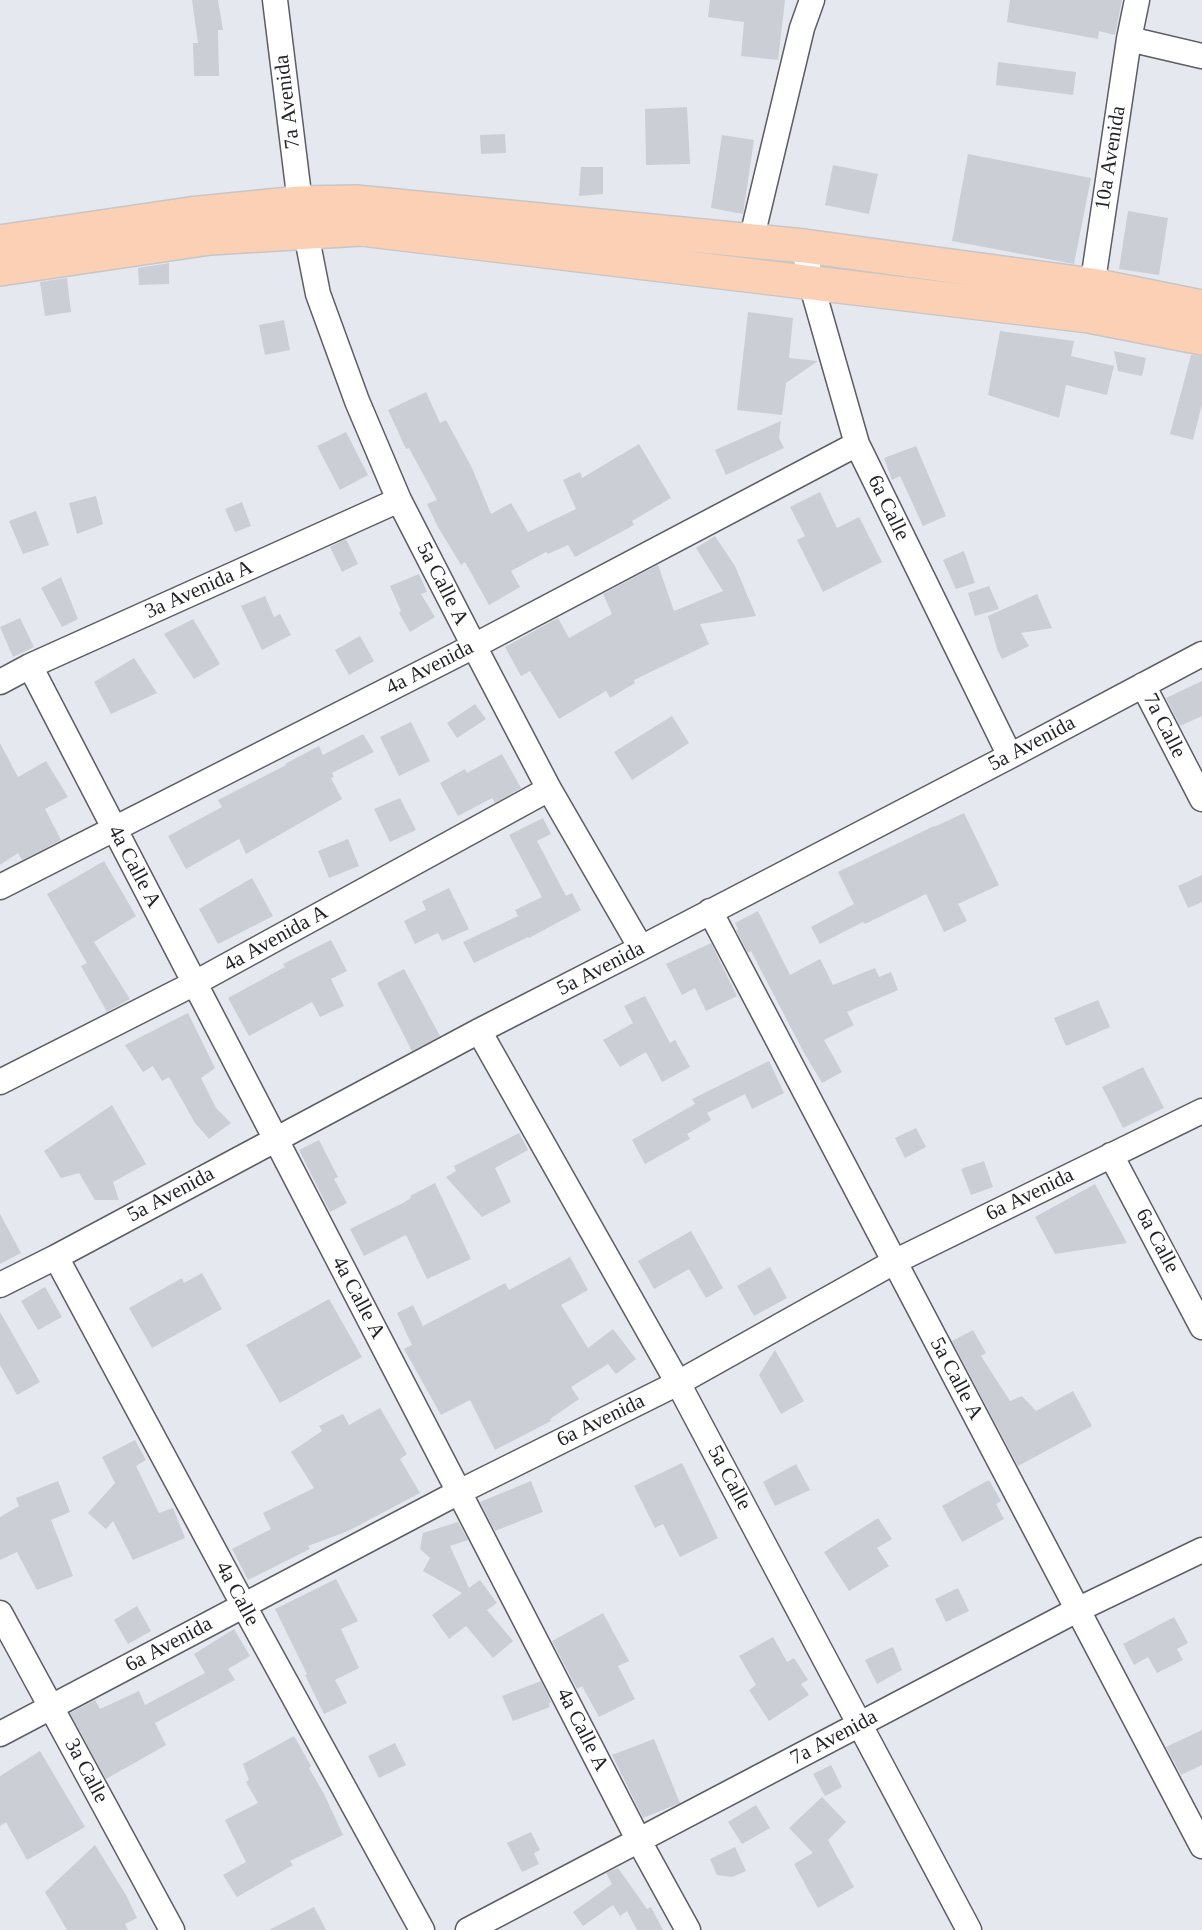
<!DOCTYPE html>
<html>
<head>
<meta charset="utf-8">
<style>
	body { margin:0 }
	canvas { display:block; background:#e5e8ef }
</style>
</head>
<body>
<canvas width="1202" height="1930"></canvas>
<script>
const c = document.querySelector('canvas').getContext('2d');
c.lineJoin = 'round';
function paint(path, color) {
  c.fillStyle = color;
  c.fill(path, 'evenodd');
}
function shape(rows) {
  const path = new Path2D();
  for (const r of rows) {
    path.moveTo(r[0], r[1]);
    for (let i = 2; i < r.length; i += 2) path.lineTo(r[i], r[i + 1]);
  }
  return path;
}
function strokePath(path, color, width, dash) {
  c.strokeStyle = color;
  c.lineWidth = width;
  c.lineCap = dash ? 'butt' : 'round';
  c.setLineDash(dash || []);
  c.stroke(path);
}
function drawText(font, color, halo, rows, align = 'center') {
  c.font = font + ' Georgia,serif';
  c.lineWidth = 5;
  c.setLineDash([]);
  c.textBaseline = 'middle';
  c.strokeStyle = halo;
  c.fillStyle = color;
  for (const [text, x, y, turn = 0] of rows) {
    c.save();
    c.translate(x, y);
    c.rotate((+turn || 0) * Math.PI / 180);
    c.textAlign = isNaN(turn) ? turn : align;
    if (halo) c.strokeText(text, 0, 0);
    c.fillText(text, 0, 0);
    c.restore();
  }
}
const building = shape([
	[192,0,218,0,223,30,218,30,219,76,194,76,193,43,198,43],
	[710,0,785,0,778,60,741,56,744,22,708,17],
	[1010,0,1122,0,1115,35,1099,31,1098,39,1007,22],
	[998,62,1076,72,1073,95,996,85],
	[687,107,690,164,646,165,645,109],
	[505,134,506,153,481,154,480,135],
	[722,135,754,140,743,214,711,208],
	[968,154,1091,178,1074,264,952,241],
	[833,165,878,174,869,214,825,205],
	[581,167,603,167,603,194,579,196],
	[1128,211,1168,218,1159,275,1119,269],
	[169,263,169,284,139,285,138,268],
	[67,278,71,312,45,316,40,282],
	[748,312,793,318,789,358,818,361,786,383,782,415,737,410],
	[284,320,290,350,265,355,259,325],
	[1000,331,1074,341,1071,356,1114,366,1107,395,1066,385,1059,418,988,395],
	[1114,351,1146,358,1142,376,1118,371],
	[1191,355,1202,356,1202,404,1193,440,1170,434],
	[426,392,440,423,446,420,472,468,491,514,511,503,528,532,576,509,563,480,580,472,582,478,639,444,671,498,632,521,634,525,575,557,568,545,548,554,546,552,511,571,520,587,489,605,465,562,461,565,438,527,427,504,437,500,409,448,406,449,388,410],
	[781,421,779,438,784,448,726,475,715,450],
	[346,432,368,475,340,490,317,446],
	[916,446,946,516,923,526,900,476,892,480,884,458],
	[820,492,837,528,859,517,882,562,823,592,797,540,805,536,790,507],
	[96,496,103,524,77,534,69,503],
	[242,502,251,526,235,532,225,509],
	[36,511,49,545,23,554,9,521],
	[715,536,735,566,756,616,700,624,709,644,634,680,635,683,610,698,606,691,559,719,530,671,521,676,505,647,558,618,569,638,612,614,603,594,658,565,674,611,723,591,696,548],
	[346,539,358,564,342,572,330,547],
	[964,551,975,583,956,589,943,560],
	[419,574,427,592,421,594,435,617,410,632,399,613,401,611,390,586],
	[61,577,78,619,62,627,41,588],
	[989,586,999,609,975,616,968,593],
	[1037,594,1052,628,1021,633,1029,646,1002,659,997,649,988,616],
	[265,596,274,617,280,614,291,635,262,650,241,606],
	[20,618,34,647,13,657,0,627],
	[193,619,220,664,194,679,164,634],
	[360,636,374,661,349,675,335,650],
	[134,658,157,693,111,714,94,682],
	[1202,681,1202,716,1180,726,1166,698],
	[475,704,486,719,457,738,447,723],
	[672,716,689,743,632,780,614,752],
	[411,722,430,761,399,776,380,737],
	[363,734,374,752,332,773,334,777,331,778,342,799,246,854,239,839,186,869,168,836,222,807,218,800,286,765,285,764,319,746,323,755],
	[0,743,18,777,46,761,68,797,45,809,61,840,22,860,18,853,0,865],
	[502,754,521,788,495,803,492,798,458,816,440,783,465,769,467,773],
	[400,798,416,830,390,842,374,809],
	[964,813,999,885,958,904,967,921,944,932,926,894,865,924,863,922,820,944,811,927,854,904,838,872,934,826,934,827],
	[543,818,551,834,537,841,566,896,572,893,581,910,529,938,528,937,474,963,463,942,518,916,515,910,542,897,509,835],
	[348,839,359,866,329,878,318,851],
	[104,861,136,916,94,942,130,999,107,1012,81,966,87,963,47,894],
	[1202,875,1202,902,1188,908,1178,886],
	[252,878,273,916,218,944,199,909],
	[449,888,469,929,442,941,438,933,415,944,404,921,426,910,422,901],
	[758,911,790,975,820,959,833,985,875,968,879,977,891,972,898,990,847,1012,854,1025,824,1040,842,1072,822,1083,803,1051,751,951,748,953,736,930,738,929,735,923],
	[331,940,347,971,331,979,344,1006,320,1017,312,1002,249,1036,228,998,285,967,283,964],
	[711,943,737,996,706,1011,695,988,682,995,666,964],
	[404,969,440,1036,412,1051,377,983],
	[645,996,670,1043,675,1040,690,1067,662,1082,646,1052,620,1067,603,1040,633,1023,624,1006],
	[1098,1000,1110,1027,1066,1046,1054,1018],
	[188,1013,215,1068,201,1078,216,1108,231,1123,209,1139,195,1123,169,1077,162,1081,153,1066,143,1072,125,1045],
	[769,1061,784,1093,752,1109,745,1094,707,1113,711,1120,687,1134,690,1139,645,1164,632,1140,695,1104,692,1099],
	[1143,1067,1164,1108,1123,1128,1102,1087],
	[112,1105,146,1164,113,1182,119,1200,95,1200,79,1173,61,1178,44,1151],
	[916,1128,926,1147,905,1158,895,1138],
	[519,1133,528,1150,495,1168,511,1202,482,1217,446,1177,456,1171,454,1166],
	[319,1140,338,1177,334,1179,347,1203,330,1212,299,1150],
	[984,1161,993,1187,971,1195,961,1169],
	[435,1183,471,1259,427,1279,406,1235,364,1256,350,1229,403,1203,411,1198,410,1196],
	[1095,1184,1127,1243,1055,1254,1035,1217],
	[0,1214,21,1253,0,1264],
	[691,1231,723,1288,706,1298,689,1269,654,1289,638,1261],
	[570,1257,588,1290,561,1305,588,1348,613,1329,636,1359,616,1374,608,1364,571,1387,579,1399,550,1419,551,1421,495,1450,470,1400,441,1415,404,1349,412,1345,397,1313,413,1305,423,1326,505,1283,509,1290],
	[770,1267,787,1298,754,1316,737,1286],
	[202,1273,222,1309,152,1348,129,1308,182,1278,184,1283],
	[45,1287,62,1317,38,1330,21,1301],
	[329,1299,362,1357,280,1403,246,1345],
	[0,1312,40,1382,17,1395,0,1365],
	[973,1330,986,1353,981,1356,1010,1401,1022,1396,1036,1411,1073,1391,1092,1426,1018,1466,952,1341],
	[775,1350,804,1401,781,1414,759,1375],
	[380,1408,407,1454,400,1459,420,1493,348,1531,308,1546,310,1549,248,1580,232,1549,271,1529,263,1513,314,1488,291,1452,322,1431,319,1426,343,1414,349,1425],
	[135,1440,146,1460,136,1466,159,1513,173,1508,185,1538,133,1560,113,1521,106,1529,88,1513,115,1483,102,1457],
	[682,1463,718,1538,680,1557,663,1524,655,1528,634,1486],
	[796,1464,810,1490,775,1506,763,1482],
	[989,1480,1001,1501,996,1504,1004,1519,962,1542,942,1506],
	[58,1481,70,1512,51,1520,73,1576,37,1590,17,1552,0,1560,0,1517,19,1506,16,1498],
	[531,1481,543,1512,495,1531,480,1502],
	[878,1518,892,1539,877,1548,889,1566,849,1591,824,1552],
	[458,1522,468,1540,450,1546,469,1588,480,1580,497,1603,487,1610,513,1641,493,1658,466,1626,449,1639,432,1615,462,1593,423,1571,430,1558,420,1549,423,1533],
	[336,1579,358,1621,341,1629,359,1668,335,1680,347,1703,324,1714,305,1675,307,1674,275,1609],
	[958,1588,969,1611,946,1622,935,1599],
	[137,1606,151,1631,128,1644,114,1620],
	[603,1613,629,1661,618,1666,635,1699,599,1717,582,1686,577,1689,552,1641],
	[1174,1617,1188,1643,1177,1649,1183,1660,1157,1673,1148,1657,1134,1665,1123,1644],
	[234,1629,250,1656,228,1669,235,1680,155,1723,166,1745,106,1779,70,1713,95,1700,100,1709,139,1691,145,1705,205,1673,194,1654],
	[773,1637,787,1662,794,1658,808,1680,801,1684,809,1695,769,1721,749,1690,756,1685,739,1656],
	[893,1647,902,1670,877,1684,865,1660],
	[541,1681,551,1702,549,1704,550,1707,513,1721,502,1696],
	[1202,1730,1202,1765,1181,1775,1166,1747],
	[294,1736,311,1766,309,1768,324,1794,343,1835,290,1861,293,1865,237,1897,223,1875,246,1862,225,1820,258,1803,246,1782,249,1780,243,1764],
	[654,1739,680,1803,643,1818,612,1755],
	[395,1743,406,1765,379,1778,368,1756],
	[40,1751,85,1827,27,1860,6,1822,0,1826,0,1776],
	[831,1765,842,1787,825,1796,813,1774],
	[822,1797,846,1822,828,1840,854,1887,818,1908,794,1864,813,1853,789,1828],
	[756,1805,770,1828,742,1844,728,1822],
	[531,1832,540,1850,534,1853,539,1864,522,1872,507,1843],
	[95,1845,126,1895,137,1918,125,1924,128,1930,67,1930,45,1892],
	[735,1847,746,1871,732,1877,717,1875,710,1859],
	[618,1868,647,1909,651,1907,663,1930,637,1930,627,1911,620,1916,613,1905,583,1926,573,1912,612,1884,606,1873],
	[314,1907,326,1930,269,1930]
]);
const street = shape([
	[275,0,300,203,318,294,357,401,399,500,474,646,549,789,641,948],
	[1129,39,1202,56],
	[751,241,802,28,812,0],
	[804,246,811,283,857,444,1010,756],
	[1090,301,1129,39,1137,0],
	[30,666,459,1492,639,1841,688,1930],
	[0,682,30,666,399,500],
	[1143,685,1202,799],
	[0,887,474,646,857,444],
	[710,911,1202,1846],
	[479,1031,678,1383,969,1930],
	[0,1082,195,983,549,789],
	[1111,1155,1202,1327],
	[56,1257,244,1606,422,1930],
	[0,1285,56,1257,479,1031,641,948,1010,756,1202,654],
	[0,1613,172,1930],
	[0,1734,459,1492,678,1383,894,1262,1202,1111],
	[468,1930,1077,1610,1202,1550]
]);
const primary = shape([
	[0,242,190,214,300,203,356,202,804,246,1092,285,1202,307],
	[0,269,210,238,361,229,1089,316,1202,338]
]);
const streetNames = [
	["7a Avenida",288,102,-97],
	["10a Avenida",1111,158,-81],
	["6a Calle",888,508,64],
	["5a Calle A",442,584,63],
	["3a Avenida A",199,590,-24],
	["4a Avenida",430,668,-27],
	["7a Calle",1164,726,63],
	["5a Avenida",1032,744,-28],
	["4a Calle A",134,867,62],
	["4a Avenida A",276,939,-29],
	["5a Avenida",601,969,-27],
	["5a Avenida",171,1195,-28],
	["6a Avenida",1030,1195,-26],
	["6a Calle",1157,1241,62],
	["4a Calle A",358,1298,62],
	["5a Calle A",956,1379,62],
	["6a Avenida",601,1421,-26],
	["5a Calle",729,1478,62],
	["4a Calle",237,1594,62],
	["6a Avenida",169,1645,-28],
	["4a Calle A",582,1730,63],
	["7a Avenida",834,1738,-28],
	["3a Calle",86,1771,62]
];
paint(building, '#cbced5');
strokePath(street, '#5b5e64', 27);
strokePath(primary, '#c6c6c7', 36);
strokePath(street, '#fff', 24);
strokePath(primary, '#fbd0b5', 33);
drawText('21px', '#232427', '#fff', streetNames);
</script>
</body>
</html>
